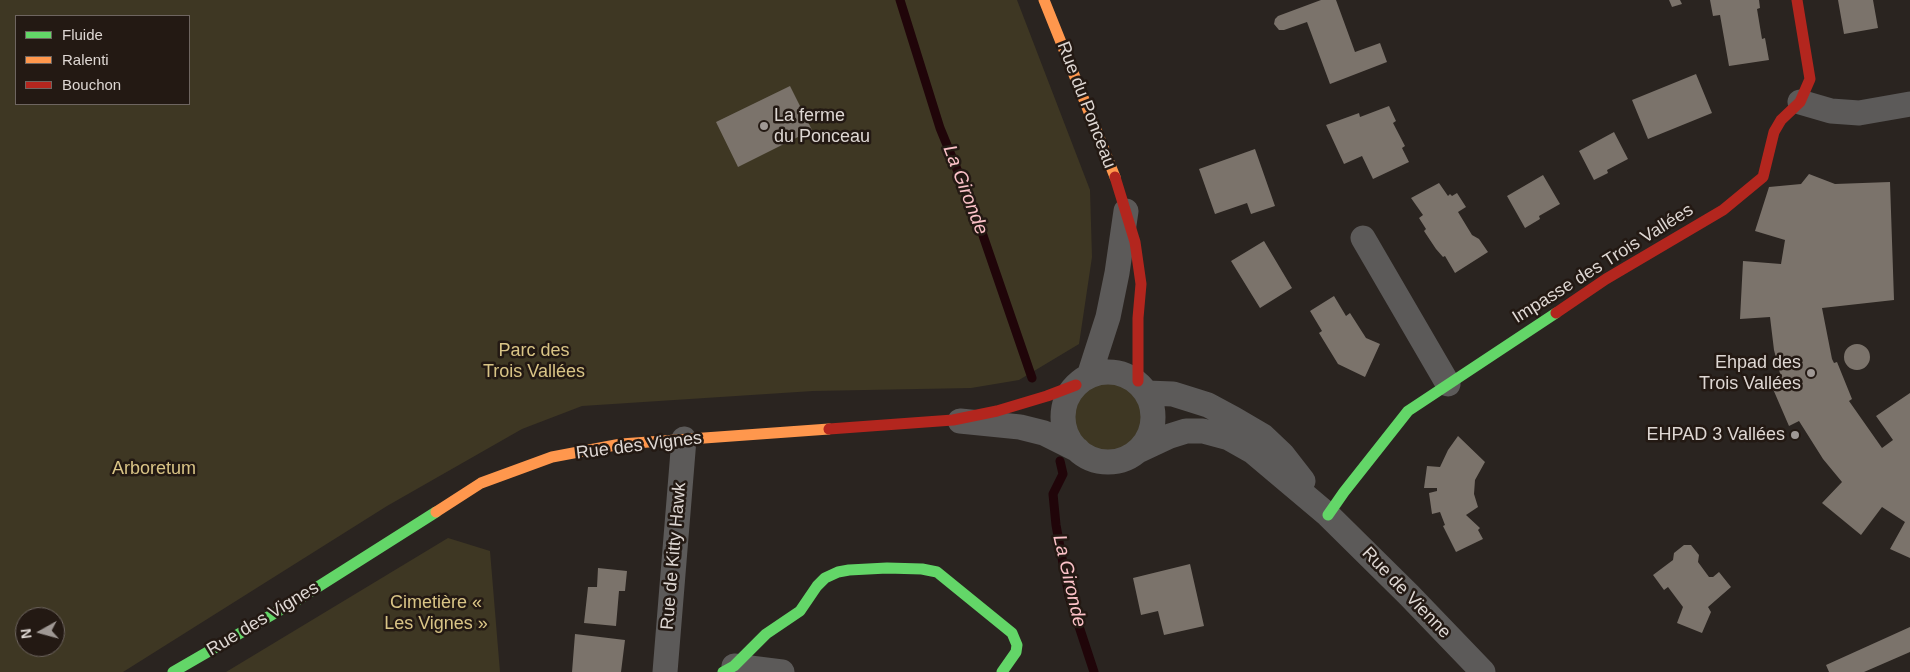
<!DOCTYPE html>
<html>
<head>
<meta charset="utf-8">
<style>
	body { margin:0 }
	#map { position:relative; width:1910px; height:672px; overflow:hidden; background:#2a2420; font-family:Helvetica,sans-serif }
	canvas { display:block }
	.legend { position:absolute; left:15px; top:15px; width:175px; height:90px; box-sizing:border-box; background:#231913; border:1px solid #6e6560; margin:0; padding:6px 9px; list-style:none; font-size:15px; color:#ded7d3 }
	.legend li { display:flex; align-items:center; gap:10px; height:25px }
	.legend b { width:25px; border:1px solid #6e6560 }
	.north { position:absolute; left:15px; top:607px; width:50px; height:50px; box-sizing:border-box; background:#231913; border:1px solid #6e6560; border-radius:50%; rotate:263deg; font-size:14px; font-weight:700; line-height:20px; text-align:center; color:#ded7d3 }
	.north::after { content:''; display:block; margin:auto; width:18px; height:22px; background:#9f9894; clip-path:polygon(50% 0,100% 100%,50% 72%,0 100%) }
</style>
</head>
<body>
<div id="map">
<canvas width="1910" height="672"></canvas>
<ul class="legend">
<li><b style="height:6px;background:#63d668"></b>Fluide</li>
<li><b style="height:6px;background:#ff974d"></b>Ralenti</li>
<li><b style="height:6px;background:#b3261e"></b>Bouchon</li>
</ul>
<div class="north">N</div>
</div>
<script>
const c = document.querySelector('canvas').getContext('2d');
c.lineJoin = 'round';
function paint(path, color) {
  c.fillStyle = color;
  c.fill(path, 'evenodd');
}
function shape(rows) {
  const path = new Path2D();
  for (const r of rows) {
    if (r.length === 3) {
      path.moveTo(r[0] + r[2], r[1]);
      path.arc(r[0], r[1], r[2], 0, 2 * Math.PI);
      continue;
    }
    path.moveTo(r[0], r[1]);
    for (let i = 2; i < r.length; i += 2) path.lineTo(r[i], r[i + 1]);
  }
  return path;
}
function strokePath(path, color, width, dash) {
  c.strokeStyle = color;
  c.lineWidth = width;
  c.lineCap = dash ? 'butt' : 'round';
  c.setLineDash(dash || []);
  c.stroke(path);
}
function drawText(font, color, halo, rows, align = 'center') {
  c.font = font + ' Helvetica,sans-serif';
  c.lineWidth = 5;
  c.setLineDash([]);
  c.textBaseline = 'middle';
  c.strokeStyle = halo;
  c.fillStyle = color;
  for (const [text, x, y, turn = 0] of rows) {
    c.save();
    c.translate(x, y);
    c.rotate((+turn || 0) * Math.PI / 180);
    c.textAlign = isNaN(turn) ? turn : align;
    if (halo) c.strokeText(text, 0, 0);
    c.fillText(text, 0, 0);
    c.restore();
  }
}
const green = shape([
	[0,0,1017,0,1090,190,1092,257,1079,344,1019,380,971,388,813,391,582,406,522,429,387,506,123,672,0,672],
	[16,16,189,16,189,104,16,104],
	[25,617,55,617,55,647,25,647],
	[1109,417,36],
	[448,538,490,551,500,672,226,672]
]);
const stream = shape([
	[900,0,940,128,977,218,1032,378],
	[1060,461,1063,474,1053,494,1056,525,1069,596,1094,672]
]);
const building = shape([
	[1321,0,1336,0,1355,52,1380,43,1387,62,1330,84,1307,22,1284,30,1279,30,1274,24,1275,19,1278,16],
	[1669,0,1680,0,1682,4,1672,7],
	[1710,0,1759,0,1760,8,1757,9,1762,39,1765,38,1769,60,1729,66,1720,15,1713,16],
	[1838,0,1873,0,1878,28,1844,34],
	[1696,74,1712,113,1648,139,1632,100],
	[790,86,812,130,738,167,716,122],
	[1389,106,1396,121,1393,123,1405,146,1402,148,1409,162,1373,179,1362,156,1344,164,1326,125,1359,113,1360,117],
	[1614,132,1628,159,1607,170,1608,173,1594,180,1579,151],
	[1255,149,1275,206,1251,214,1247,203,1215,214,1199,169],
	[1809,174,1835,184,1890,182,1894,300,1822,308,1832,359,1834,363,1837,362,1852,399,1849,401,1882,448,1893,440,1876,416,1910,393,1910,558,1890,549,1905,522,1882,507,1861,535,1822,503,1842,482,1823,459,1799,421,1789,426,1773,389,1783,385,1774,350,1770,317,1740,319,1743,261,1781,264,1785,240,1755,231,1769,187,1801,184],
	[1543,175,1560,204,1539,216,1540,219,1525,228,1507,196],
	[1439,183,1448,196,1450,194,1452,196,1457,193,1466,207,1458,212,1472,235,1479,239,1488,252,1455,273,1445,256,1443,257,1436,249,1424,231,1426,229,1419,218,1423,215,1411,198],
	[1264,241,1292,288,1260,308,1231,261],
	[1334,296,1346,316,1350,313,1366,338,1380,344,1365,377,1338,364,1319,333,1322,331,1310,311],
	[1857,357,13],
	[1458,436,1485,462,1475,480,1474,494,1478,507,1466,515,1480,528,1478,530,1483,539,1456,552,1443,526,1445,525,1440,512,1432,514,1429,493,1437,491,1437,488,1424,488,1427,466,1440,467,1448,450],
	[1684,545,1691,545,1699,555,1698,562,1709,577,1713,577,1719,572,1731,587,1708,607,1711,612,1702,633,1677,623,1683,607,1668,587,1664,590,1653,575,1673,560,1674,553],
	[1190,564,1204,626,1164,635,1158,611,1141,615,1133,578],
	[598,568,627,571,625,591,619,591,616,626,584,623,588,587,597,587],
	[1910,627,1910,652,1864,672,1829,672,1826,665],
	[575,634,625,640,621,672,572,672]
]);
const street = shape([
	[1800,102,1831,111,1859,113,1910,104],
	[1363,238,1448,384],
	[1108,417,45],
	[1089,376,1108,317,1117,273,1126,211],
	[1147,393,1173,394,1189,399,1208,405,1234,419,1263,436,1282,454,1303,481],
	[960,421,1020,427,1044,433,1078,450],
	[1138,451,1170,436,1186,431,1203,431,1229,438,1252,451,1328,515,1409,595,1483,672],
	[734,666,782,672],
	[665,672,684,439]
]);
const fast = shape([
	[1328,515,1344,492,1408,411,1556,313],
	[173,672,294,602,436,512],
	[723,672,734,666,766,634,800,611,817,586,825,578,838,572,849,570,887,568,922,569,937,572,1012,633,1017,645,1016,652,1002,672]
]);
const slow = shape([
	[1044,0,1115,177],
	[436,512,481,483,552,457,621,444,829,429]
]);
const jam = shape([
	[1115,177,1135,242,1141,284,1138,318,1138,381],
	[1556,313,1606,279,1723,210,1763,177,1774,132,1781,120,1800,102,1810,79,1797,0],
	[829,429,953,420,997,411,1047,396,1076,385]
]);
const markers = [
	[764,126,5,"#9f9894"],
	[1811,373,5,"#9f9894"],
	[1795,435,5,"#9f9894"]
];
const streetNames = [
	["Rue du Ponceau",1086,105,69],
	["Impasse des Trois Vallées",1603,264,-32],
	["Rue des Vignes",639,446,-7],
	["Rue de Kitty Hawk",674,556,-85],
	["Rue de Vienne",1406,593,46],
	["Rue des Vignes",263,619,-31]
];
const poiNames = [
	["La ferme",774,116,"left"],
	["du Ponceau",774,137,"left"],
	["Ehpad des",1801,363],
	["Trois Vallées",1801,384],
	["EHPAD 3 Vallées",1785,435]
];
const parkNames = [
	["Parc des",534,351],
	["Trois Vallées",534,372],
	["Arboretum",154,469],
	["Cimetière «",436,603],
	["Les Vignes »",436,624]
];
const waterNames = [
	["La Gironde",965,190,69],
	["La Gironde",1069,581,77]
];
paint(green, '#3e3723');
strokePath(stream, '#200509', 9);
paint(building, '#7b736b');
strokePath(street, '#5c5a59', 25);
strokePath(fast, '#63d668', 11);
strokePath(slow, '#ff974d', 11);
strokePath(jam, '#b3261e', 11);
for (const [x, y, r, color] of markers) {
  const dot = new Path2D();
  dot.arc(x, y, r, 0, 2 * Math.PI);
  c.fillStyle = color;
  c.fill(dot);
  strokePath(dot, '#231913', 2);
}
drawText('18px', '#ded7d3', '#231913', streetNames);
drawText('18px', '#ded7d3', '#231913', poiNames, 'right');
drawText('18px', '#d9c486', '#231913', parkNames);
drawText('italic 19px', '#fcc2c8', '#231913', waterNames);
</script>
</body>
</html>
